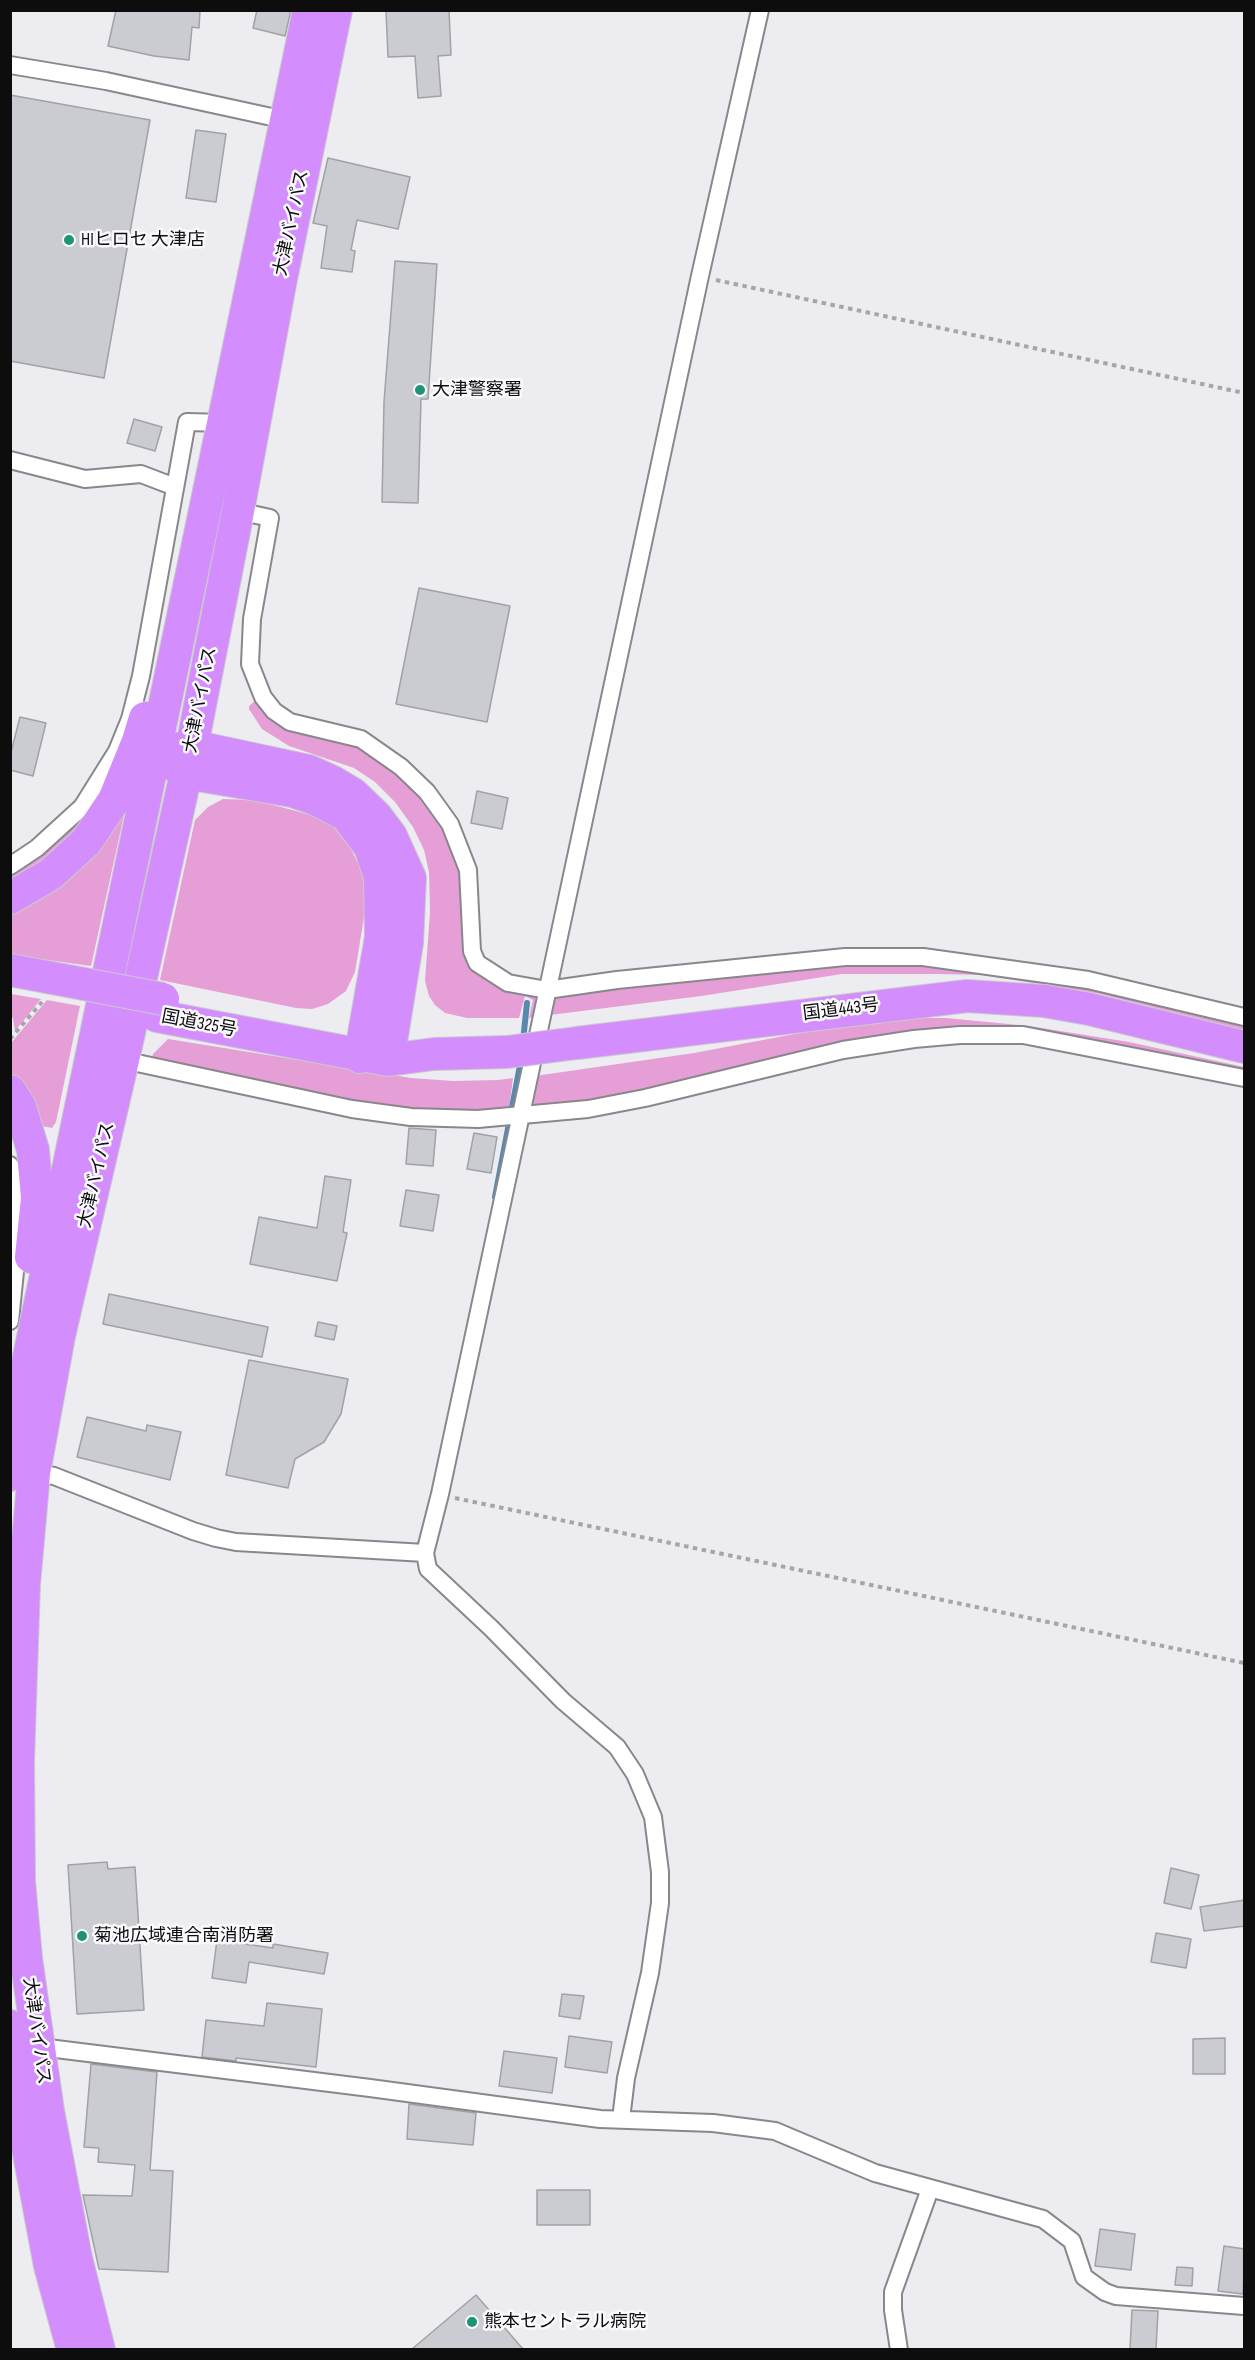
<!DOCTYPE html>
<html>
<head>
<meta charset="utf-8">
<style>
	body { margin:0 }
	#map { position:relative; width:1255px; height:2360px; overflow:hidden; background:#ececf1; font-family:"Sofia Sans Condensed",sans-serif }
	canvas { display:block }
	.frame { position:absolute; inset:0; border:12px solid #0d0d0e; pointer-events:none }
</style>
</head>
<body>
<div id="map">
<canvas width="1255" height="2360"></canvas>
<div class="frame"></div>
</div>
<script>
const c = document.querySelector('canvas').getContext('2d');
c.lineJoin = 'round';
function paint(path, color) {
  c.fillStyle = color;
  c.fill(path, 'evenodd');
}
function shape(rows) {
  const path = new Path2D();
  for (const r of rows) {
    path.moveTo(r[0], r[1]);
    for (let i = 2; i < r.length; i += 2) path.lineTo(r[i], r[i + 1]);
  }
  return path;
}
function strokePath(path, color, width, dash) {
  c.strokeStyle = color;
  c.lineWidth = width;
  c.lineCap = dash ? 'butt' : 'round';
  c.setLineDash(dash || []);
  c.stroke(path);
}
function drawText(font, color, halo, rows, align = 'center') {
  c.font = font + ' "Sofia Sans Condensed","Noto Sans JP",sans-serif';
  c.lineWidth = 5;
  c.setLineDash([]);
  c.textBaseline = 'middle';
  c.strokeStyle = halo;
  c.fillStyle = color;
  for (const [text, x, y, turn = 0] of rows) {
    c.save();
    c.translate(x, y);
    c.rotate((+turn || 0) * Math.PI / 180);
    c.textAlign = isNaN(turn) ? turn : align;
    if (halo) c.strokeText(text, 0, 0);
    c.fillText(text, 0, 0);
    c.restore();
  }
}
const green = shape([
	[257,699,358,744,404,775,444,826,460,869,465,945,539,998,538,1016,529,1018,533,1000,525,996,519,1018,467,1018,445,1013,435,1005,429,996,425,981,430,912,429,872,424,850,413,827,395,802,375,782,354,768,289,746,262,729,249,709,249,706],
	[223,799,254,800,319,817,332,825,350,847,365,878,365,911,355,972,346,991,328,1004,312,1009,296,1008,160,980,195,820,208,807],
	[126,806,91,966,11,955,11,906],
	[85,813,95,818,11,890,11,872,37,858,59,841],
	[885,962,972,969,1040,977,1170,1006,1244,1026,1244,1030,1100,994,984,975,937,974,842,974,701,996,550,1015,552,998,562,994,810,967],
	[11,994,41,999,15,1031,13,1018,11,1017],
	[47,1000,80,1006,56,1122,52,1128,32,1124,11,1080,11,1043],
	[896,1018,946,1018,1029,1026,1129,1042,1244,1067,1244,1073,996,1029,606,1100,538,1107,531,1101,535,1076,694,1053,821,1029],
	[168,1039,411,1078,453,1081,498,1080,513,1078,509,1109,497,1112,394,1107,354,1102,152,1059,153,1054]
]);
const stream = shape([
	[523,1041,527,1003],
	[495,1197,521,1060]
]);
const building = shape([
	[116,10,200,10,199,28,192,27,189,60,154,56,108,46,116,10],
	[257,10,291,10,285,36,253,28,257,10],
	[386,10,449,10,451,55,438,56,441,96,418,98,415,56,388,57,386,10],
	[10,95,150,120,104,378,10,361,10,95],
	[196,130,226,134,216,202,186,198,196,130],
	[328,158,410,177,398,229,357,220,351,250,355,251,352,272,321,268,327,226,313,223,328,158],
	[395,261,437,264,428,399,421,399,418,503,382,502,384,402,395,261],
	[134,419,162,427,155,451,127,443,134,419],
	[419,588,510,606,487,722,396,704,419,588],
	[20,717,46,723,33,776,10,770,10,756,20,717],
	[477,791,508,798,502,829,471,823,477,791],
	[409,1128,436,1130,433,1166,406,1164,409,1128],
	[474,1133,497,1137,491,1173,467,1169,474,1133],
	[325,1176,351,1180,343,1232,347,1233,337,1281,250,1264,259,1217,317,1228,325,1176],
	[406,1190,439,1195,433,1231,400,1226,406,1190],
	[109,1294,268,1327,262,1357,103,1324,109,1294],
	[318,1322,337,1326,334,1340,315,1336,318,1322],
	[249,1360,348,1379,341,1414,324,1442,295,1459,288,1488,226,1475,249,1360],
	[87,1417,146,1431,147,1425,181,1432,170,1480,77,1457,87,1417],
	[107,1862,108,1869,135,1867,144,2010,77,2014,68,1865,107,1862],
	[1171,1868,1199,1875,1191,1909,1164,1903,1171,1868],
	[1245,1900,1245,1926,1204,1931,1200,1907,1245,1900],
	[1156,1933,1191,1939,1186,1968,1151,1962,1156,1933],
	[217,1940,273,1948,273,1944,328,1953,324,1974,249,1962,246,1983,212,1978,217,1940],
	[562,1994,584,1996,580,2019,559,2016,562,1994],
	[267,2003,322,2009,316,2067,236,2058,236,2061,202,2057,206,2020,264,2026,267,2003],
	[569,2036,612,2042,607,2073,565,2067,569,2036],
	[1225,2038,1225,2074,1193,2074,1193,2039,1225,2038],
	[504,2051,557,2058,552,2093,499,2086,504,2051],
	[91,2064,157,2072,150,2170,173,2171,168,2272,99,2269,83,2195,132,2196,135,2165,98,2162,99,2148,84,2147,91,2064],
	[409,2104,476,2113,473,2145,407,2139,409,2104],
	[537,2190,590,2190,590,2225,537,2225,537,2190],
	[1100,2229,1135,2234,1131,2270,1095,2266,1100,2229],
	[1224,2246,1245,2249,1243,2294,1218,2291,1224,2246],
	[1177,2267,1193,2268,1192,2286,1175,2285,1177,2267],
	[476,2295,523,2349,412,2349,476,2295],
	[1132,2310,1158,2311,1156,2349,1130,2349,1132,2310]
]);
const path = shape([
	[716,280,1244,393],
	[10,1039,42,1002],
	[455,1498,1244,1663]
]);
const street = shape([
	[10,65,106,81,290,121],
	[10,460,85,479,141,474,175,487],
	[238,511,270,518,252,619,250,664,263,697,274,711,290,722,361,739,401,767,427,792,450,824,468,870,472,951,477,963,508,983,547,990,617,980,845,957,923,957,1088,980,1244,1017],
	[10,866,37,848,82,807,117,751,130,719,141,676,187,422,224,423],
	[123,1060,352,1109,411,1117,478,1119,588,1109,645,1098,843,1050,914,1039,960,1035,1023,1035,1244,1078],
	[10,1165,19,1232,10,1321],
	[34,1473,54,1476,193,1531,216,1538,236,1542,425,1553,440,1494,700,276,760,10],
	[425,1553,428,1569,491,1628,563,1701,617,1747,635,1774,653,1817,660,1872,660,1903,650,1973,626,2078,621,2119],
	[32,2046,370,2088,600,2119,713,2123,775,2131,875,2173,1043,2219,1072,2241,1084,2277,1105,2292,1116,2296,1244,2306],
	[899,2350,893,2310,893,2292,930,2189]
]);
const highway = shape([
	[173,750,192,746,309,771,333,782,353,794,376,816,391,836,410,878,407,943,388,1060],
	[169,762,186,773,292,791,315,799,346,815,370,847,380,877,381,937,360,1057],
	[10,898,51,874,86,842,114,800,138,741,145,718],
	[10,970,63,980],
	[157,1016,388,1060,434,1054,507,1052],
	[577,1043,967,996,1044,1001,1089,1009,1244,1047],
	[10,1091,20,1107,33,1150,37,1198,31,1257],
	[10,1475,20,1400,309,10],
	[10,2026,21,2111,50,2266,73,2350],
	[99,2350,76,2258,48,2111,26,1958,19,1881,18,1761,24,1584,34,1473,59,1336,123,1060,192,746,238,511,280,284,336,10]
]);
const highwayBridge = shape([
	[63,980,163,999],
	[507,1052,577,1043]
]);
const markers = [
	[69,240,6,"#1d9377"],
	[420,390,6,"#1d9377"],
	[82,1936,6,"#1d9377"],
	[472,2322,6,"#1d9377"]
];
const streetNames = [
	["大津バイパス",292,223,-78],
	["大津バイパス",201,700,-79],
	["国道443号",841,1010,-7],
	["国道325号",199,1024,11],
	["大津バイパス",97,1175,-77],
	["大津バイパス",36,2031,82]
];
const poiNames = [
	["HIヒロセ 大津店",81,240],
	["大津警察署",432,390],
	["菊池広域連合南消防署",94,1936],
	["熊本セントラル病院",484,2322]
];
paint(green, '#e69ed6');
strokePath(stream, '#5989ae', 6);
paint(building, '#caccd1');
strokePath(building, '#a0a2a6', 1.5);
strokePath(street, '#88888c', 20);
strokePath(highway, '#cacaca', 34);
strokePath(path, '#a6a6aa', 4, [4.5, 4.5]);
strokePath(street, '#fff', 16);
strokePath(highway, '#d38dfd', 32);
strokePath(highwayBridge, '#cacaca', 34, []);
strokePath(highwayBridge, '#d38dfd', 32);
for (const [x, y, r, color] of markers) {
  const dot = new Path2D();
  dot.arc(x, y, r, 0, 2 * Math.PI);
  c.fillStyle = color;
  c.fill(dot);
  strokePath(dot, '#fafafe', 2);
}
drawText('18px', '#0d0d0e', '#fafafe', streetNames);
drawText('18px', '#0d0d0e', '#fafafe', poiNames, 'left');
</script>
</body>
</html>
